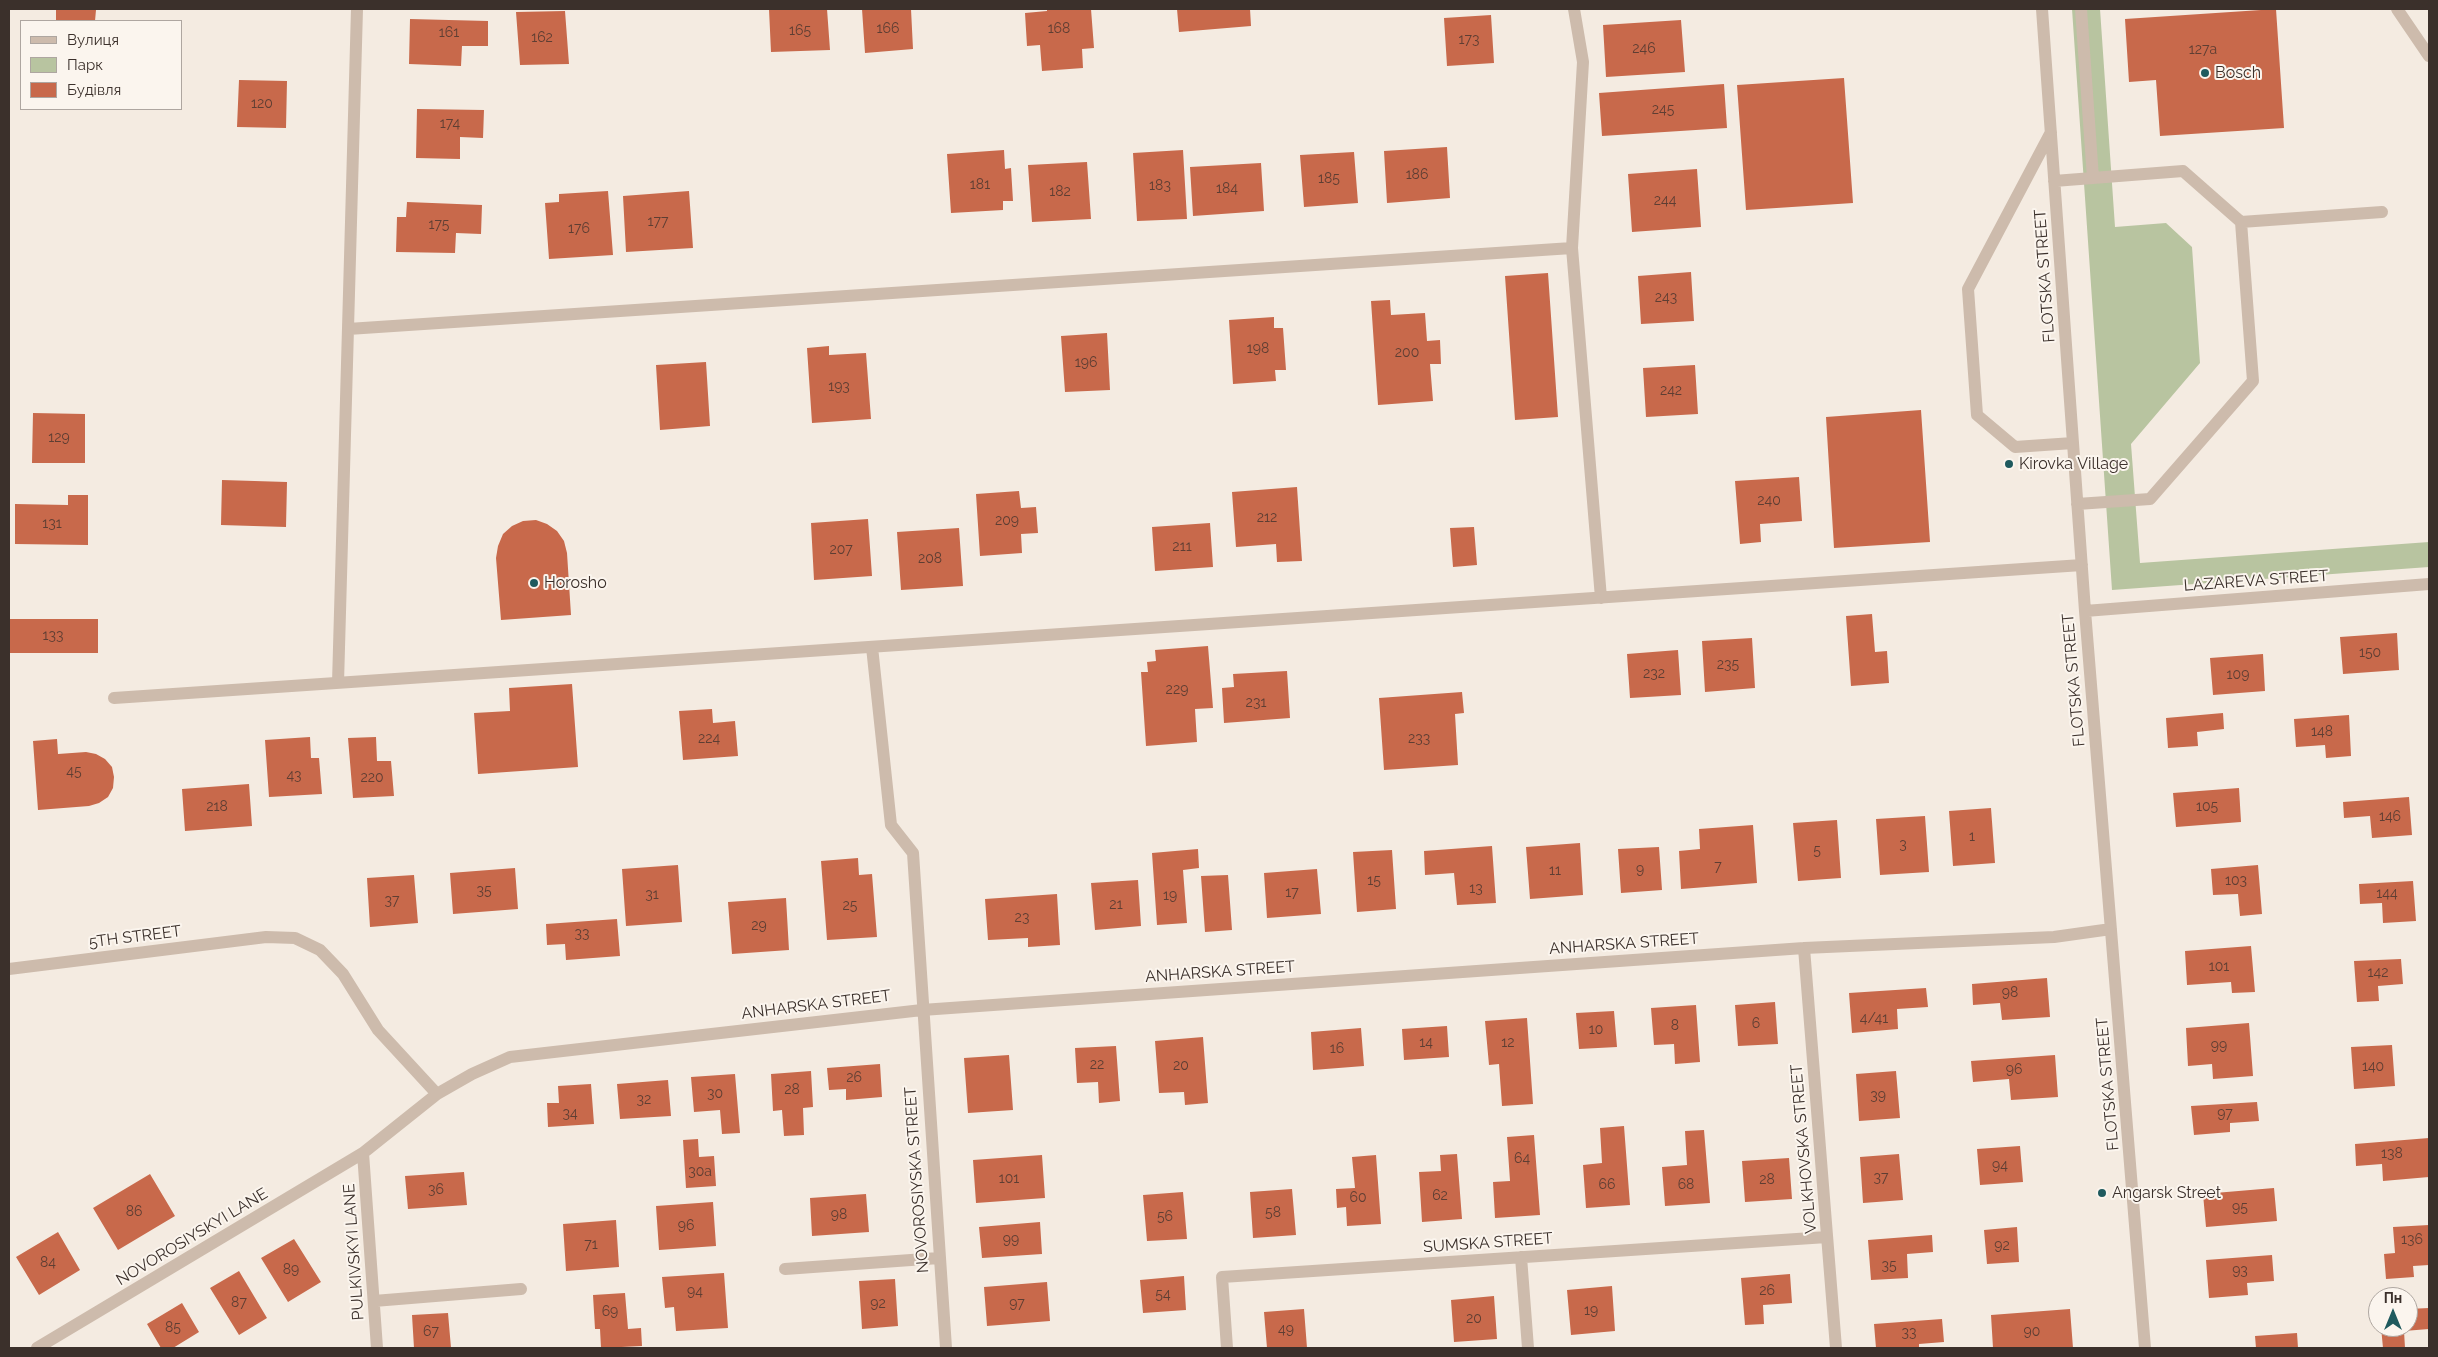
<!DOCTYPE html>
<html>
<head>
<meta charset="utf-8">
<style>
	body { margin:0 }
	#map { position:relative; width:2438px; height:1357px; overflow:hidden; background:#f4ebe1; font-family:Raleway,sans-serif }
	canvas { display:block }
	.frame { position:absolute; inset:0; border:10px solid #3b302b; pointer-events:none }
	.legend { position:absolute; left:20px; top:20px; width:162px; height:90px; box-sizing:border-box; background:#fbf5ee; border:1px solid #aea6a0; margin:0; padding:6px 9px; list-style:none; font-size:15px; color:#3b302b }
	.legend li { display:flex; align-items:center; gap:10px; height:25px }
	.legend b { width:25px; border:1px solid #aea6a0 }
	.north { position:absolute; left:2368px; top:1287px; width:50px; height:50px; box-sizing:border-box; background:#fbf5ee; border:1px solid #aea6a0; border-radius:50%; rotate:0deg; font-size:14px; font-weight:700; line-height:20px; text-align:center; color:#3b302b }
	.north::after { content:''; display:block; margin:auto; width:18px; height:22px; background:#1f5a5e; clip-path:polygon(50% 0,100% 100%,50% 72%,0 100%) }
</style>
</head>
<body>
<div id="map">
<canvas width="2438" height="1357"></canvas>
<div class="frame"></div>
<ul class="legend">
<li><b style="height:6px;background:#cdbbac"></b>Вулиця</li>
<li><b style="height:14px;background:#b8c4a0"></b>Парк</li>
<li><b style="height:14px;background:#c8694b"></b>Будівля</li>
</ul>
<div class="north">Пн</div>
</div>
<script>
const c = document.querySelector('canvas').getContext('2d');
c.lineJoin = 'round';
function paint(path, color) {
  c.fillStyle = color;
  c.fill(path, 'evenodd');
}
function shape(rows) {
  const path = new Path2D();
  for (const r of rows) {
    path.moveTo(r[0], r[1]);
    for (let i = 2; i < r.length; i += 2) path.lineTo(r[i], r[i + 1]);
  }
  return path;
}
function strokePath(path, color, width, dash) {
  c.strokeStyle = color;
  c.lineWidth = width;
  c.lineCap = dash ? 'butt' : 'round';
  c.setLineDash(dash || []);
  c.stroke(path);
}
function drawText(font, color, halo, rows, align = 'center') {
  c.font = font + ' Raleway,sans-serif';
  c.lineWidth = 4;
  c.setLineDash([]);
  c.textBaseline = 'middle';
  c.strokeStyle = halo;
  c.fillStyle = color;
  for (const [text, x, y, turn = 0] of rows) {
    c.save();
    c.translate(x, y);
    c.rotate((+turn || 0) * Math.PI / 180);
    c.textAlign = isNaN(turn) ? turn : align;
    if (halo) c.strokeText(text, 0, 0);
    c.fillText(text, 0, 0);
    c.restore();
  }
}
const green = shape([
	[2072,9,2100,9,2115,227,2166,223,2192,247,2200,363,2131,444,2140,563,2429,542,2429,567,2112,590]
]);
const building = shape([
	[56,9,96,10,95,21,56,21],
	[769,9,827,9,830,50,771,52],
	[862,9,911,9,913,49,865,53],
	[1047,9,1091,9,1094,48,1082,49,1083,68,1042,71,1040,45,1027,46,1025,13,1047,11],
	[1177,9,1250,9,1251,26,1179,32],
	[2276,9,2284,128,2160,136,2156,80,2129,82,2125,19],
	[565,11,569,64,520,65,516,12],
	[1491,15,1494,63,1447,66,1444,18],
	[410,19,488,21,488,46,462,46,461,66,409,64],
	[1681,20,1685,72,1606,77,1603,25],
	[1844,78,1853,203,1746,210,1737,85],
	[239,80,287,81,286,128,237,127],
	[1724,84,1727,128,1602,136,1599,93],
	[417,109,484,110,483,138,460,137,460,159,416,158],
	[1447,147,1450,198,1387,203,1384,151],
	[1004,150,1005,169,1011,168,1013,201,1003,201,1003,210,951,213,947,154],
	[1183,150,1187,219,1137,221,1133,153],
	[1354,152,1358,203,1304,207,1300,155],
	[1087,162,1091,219,1032,222,1028,165],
	[1261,163,1264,211,1193,216,1190,167],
	[1697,169,1701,227,1632,232,1628,174],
	[608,191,613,255,549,259,545,203,559,202,559,194],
	[689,191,693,248,626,252,623,196],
	[407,202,482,205,481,234,456,233,455,253,396,252,397,217,406,217],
	[1691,272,1694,321,1641,324,1638,276],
	[1548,273,1558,417,1515,420,1505,276],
	[1390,300,1391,315,1425,313,1427,341,1440,340,1441,364,1430,364,1433,401,1378,405,1371,301],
	[1274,317,1274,328,1283,328,1286,370,1275,370,1276,381,1233,384,1229,320],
	[1107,333,1110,390,1065,392,1061,336],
	[829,346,829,355,866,353,871,419,812,423,807,348],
	[706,362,710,426,660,430,656,365],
	[1695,365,1698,414,1646,417,1643,368],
	[1921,410,1930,542,1834,548,1826,417],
	[33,413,85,414,85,463,32,463],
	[1799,477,1802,521,1760,524,1761,542,1740,544,1735,481],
	[222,480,287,482,286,527,221,525],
	[1297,487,1302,561,1277,562,1276,544,1236,547,1232,492],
	[1019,491,1021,508,1036,507,1038,533,1021,534,1022,553,980,556,976,494],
	[68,495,88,495,88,545,15,544,15,504,68,505],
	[868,519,872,576,814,580,811,523],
	[536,520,547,524,557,531,564,541,567,553,571,615,501,620,496,558,498,546,503,534,512,526,523,521],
	[1210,523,1213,567,1155,571,1152,527],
	[1474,527,1477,565,1453,567,1450,528],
	[959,528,963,586,901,590,897,532],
	[1872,614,1875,652,1887,651,1889,683,1851,686,1846,616],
	[9,619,98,619,98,653,9,653],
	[2397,633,2399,670,2343,674,2340,637],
	[1752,638,1755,688,1705,692,1702,641],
	[1208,646,1213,708,1195,709,1197,742,1146,746,1141,672,1148,672,1147,662,1156,661,1155,650],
	[1678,650,1681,695,1630,698,1627,654],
	[2263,654,2265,691,2213,695,2210,658],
	[1287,671,1290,718,1224,723,1222,688,1234,687,1233,674],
	[572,684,578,767,478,774,474,713,510,711,509,688],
	[1462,692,1464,713,1455,714,1458,765,1384,770,1379,698],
	[712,709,713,723,735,721,738,756,683,760,679,711],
	[2223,713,2224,729,2197,732,2198,746,2168,748,2166,718],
	[2349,715,2351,756,2326,758,2325,745,2296,747,2294,719],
	[310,737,311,758,319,758,322,794,269,797,265,740],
	[376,737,377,761,391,761,394,796,353,798,348,738],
	[57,739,58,754,86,752,96,754,105,759,112,767,114,777,113,788,108,797,99,803,89,806,38,810,33,741],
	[249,784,252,826,185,831,182,789],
	[2239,788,2241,822,2176,827,2173,793],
	[2409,797,2412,835,2372,838,2370,816,2344,818,2343,802],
	[1991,808,1995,863,1953,866,1949,811],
	[1925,816,1929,872,1880,875,1876,819],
	[1837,820,1841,878,1798,881,1793,823],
	[1753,825,1757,883,1681,889,1679,851,1700,849,1699,829],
	[1580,843,1583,895,1530,899,1526,847],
	[1492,846,1496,903,1457,905,1454,873,1425,875,1424,851],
	[1659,847,1662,890,1621,893,1618,849],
	[1198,849,1199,868,1183,870,1187,923,1157,925,1152,853],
	[1392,850,1396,909,1357,912,1353,852],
	[858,858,859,875,872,874,877,937,827,940,821,861],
	[678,865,682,922,626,926,622,869],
	[2258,865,2262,914,2240,916,2238,894,2213,895,2211,869],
	[515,868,518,909,453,914,450,873],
	[1317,869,1321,914,1267,918,1264,873],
	[414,875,418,923,370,927,367,878],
	[1228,875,1232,930,1205,932,1201,876],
	[1138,880,1141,926,1095,930,1091,883],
	[2413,881,2416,921,2383,923,2382,903,2360,904,2359,884],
	[1057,894,1060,945,1028,947,1028,938,988,940,985,899],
	[786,898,789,950,732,954,728,902],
	[617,919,620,956,566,960,565,944,547,945,546,924],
	[2251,946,2255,992,2232,993,2231,982,2187,985,2185,951],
	[2401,959,2403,984,2378,986,2379,1001,2357,1002,2354,961],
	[2047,978,2050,1017,2002,1020,2000,1003,1973,1005,1972,984],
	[1926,988,1928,1007,1897,1009,1898,1029,1852,1033,1849,993],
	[1775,1002,1778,1044,1738,1046,1735,1005],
	[1696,1005,1700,1062,1675,1064,1674,1044,1654,1045,1651,1008],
	[1614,1011,1617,1047,1579,1049,1576,1013],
	[1527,1018,1533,1104,1502,1106,1499,1064,1489,1065,1485,1021],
	[2249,1023,2253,1076,2213,1079,2212,1064,2188,1066,2186,1028],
	[1447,1026,1449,1057,1404,1060,1402,1029],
	[1361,1028,1364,1066,1313,1070,1311,1032],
	[1203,1037,1208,1103,1185,1105,1184,1092,1159,1093,1155,1041],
	[2392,1045,2395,1086,2354,1089,2351,1047],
	[1116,1046,1120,1101,1099,1103,1098,1082,1077,1083,1075,1048],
	[1009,1055,1013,1110,968,1113,964,1058],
	[2055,1055,2058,1097,2011,1100,2009,1079,1973,1082,1971,1061],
	[880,1064,882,1097,846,1100,846,1089,829,1090,827,1068],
	[811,1071,813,1107,803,1108,804,1135,784,1136,782,1110,773,1111,771,1074],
	[1896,1071,1900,1118,1859,1121,1856,1074],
	[735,1074,740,1133,722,1134,720,1110,694,1112,691,1077],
	[668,1080,671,1116,620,1119,617,1084],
	[591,1084,594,1124,548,1127,547,1103,559,1103,558,1086],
	[2257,1102,2259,1121,2230,1123,2230,1132,2194,1135,2191,1106],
	[1624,1126,1630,1205,1586,1208,1583,1165,1602,1163,1600,1128],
	[1704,1130,1710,1203,1665,1206,1662,1167,1687,1165,1685,1131],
	[1534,1135,1540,1215,1495,1218,1493,1182,1510,1181,1507,1137],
	[2429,1138,2429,1177,2383,1181,2382,1164,2356,1166,2355,1144],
	[698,1139,699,1157,714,1156,716,1186,686,1188,683,1140],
	[2020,1146,2023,1182,1980,1185,1977,1149],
	[1457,1154,1462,1219,1422,1222,1419,1172,1441,1171,1440,1155],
	[1899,1154,1903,1200,1863,1203,1860,1157],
	[1042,1155,1045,1198,976,1203,973,1160],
	[1376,1155,1381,1224,1347,1226,1346,1207,1337,1208,1336,1189,1355,1188,1352,1157],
	[1789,1158,1792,1199,1745,1202,1742,1161],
	[464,1172,467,1205,408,1209,405,1176],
	[150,1174,175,1216,118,1250,93,1208],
	[2274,1188,2277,1221,2206,1227,2203,1194],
	[1292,1189,1296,1235,1253,1238,1250,1192],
	[1183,1192,1187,1239,1147,1241,1143,1195],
	[866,1194,869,1232,812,1236,810,1198],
	[713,1202,716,1246,659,1250,656,1206],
	[616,1220,619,1267,566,1271,563,1224],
	[1040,1222,1042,1254,982,1258,979,1227],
	[2429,1225,2429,1265,2413,1266,2414,1277,2386,1279,2384,1254,2395,1253,2393,1227],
	[2017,1227,2019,1262,1987,1264,1984,1230],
	[58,1232,80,1270,39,1295,16,1257],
	[1932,1235,1933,1252,1907,1254,1908,1278,1871,1280,1868,1240],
	[294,1239,321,1282,288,1302,261,1258],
	[2272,1255,2274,1281,2247,1283,2248,1295,2209,1298,2206,1260],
	[239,1271,267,1318,239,1335,210,1288],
	[724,1273,728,1328,676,1331,674,1307,665,1308,662,1277],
	[1790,1274,1792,1303,1763,1305,1764,1324,1745,1325,1741,1278],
	[1184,1276,1186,1310,1143,1313,1140,1280],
	[895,1279,898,1326,862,1329,859,1281],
	[1047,1282,1050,1321,987,1326,984,1287],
	[1612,1286,1615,1331,1571,1335,1567,1290],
	[625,1293,628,1329,641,1328,642,1346,601,1348,600,1329,595,1329,593,1295],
	[1494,1296,1497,1339,1454,1342,1451,1300],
	[182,1303,199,1332,173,1348,161,1348,147,1324],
	[2429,1308,2429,1329,2404,1331,2405,1348,2383,1348,2381,1327,2408,1327,2408,1309],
	[1304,1309,1307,1348,1267,1348,1264,1312],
	[2070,1309,2073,1348,1993,1348,1991,1315],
	[448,1313,451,1348,414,1348,412,1315],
	[1942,1319,1944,1342,1919,1344,1919,1348,1876,1348,1874,1324],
	[2297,1333,2298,1348,2256,1348,2255,1336]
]);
const minor = shape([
	[1574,9,1583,62,1572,248,1601,598],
	[2042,9,2085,611,2145,1348],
	[2081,9,2093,178],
	[2397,9,2429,56],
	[2051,132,1968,289,1977,415,2015,447,2073,443],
	[2054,181,2183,171,2241,222,2253,381,2150,499,2077,504],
	[2241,222,2382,212],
	[348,329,1572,248],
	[2085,611,2429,584],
	[872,647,891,825,913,853,946,1348],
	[338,683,357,9],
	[114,698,2082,565],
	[1804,948,1836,1348],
	[9,969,266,937,295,938,320,950,343,974,378,1030,437,1094],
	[363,1153,377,1348],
	[1521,1257,1528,1348],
	[785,1269,939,1258],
	[374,1301,521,1289],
	[37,1348,363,1153,437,1094,472,1074,510,1057,922,1010,1804,948,2054,937,2111,929],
	[1227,1348,1222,1277,1827,1237]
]);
const markers = [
	[2205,73,5,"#1f5a5e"],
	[2009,464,5,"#1f5a5e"],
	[534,583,5,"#1f5a5e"],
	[2102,1193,5,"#1f5a5e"]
];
const numberNames = [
	["166",888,29],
	["168",1059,29],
	["165",800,31],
	["161",449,33],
	["162",542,38],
	["173",1469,40],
	["246",1644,49],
	["127а",2203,50],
	["120",262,104],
	["245",1663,110],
	["174",450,124],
	["186",1417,175],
	["185",1329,179],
	["181",980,185],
	["183",1160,186],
	["184",1227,189],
	["182",1060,192],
	["244",1665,201],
	["177",658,222],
	["175",439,225],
	["176",579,229],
	["243",1666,298],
	["198",1258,349],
	["200",1407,353],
	["196",1086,363],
	["193",839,387],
	["242",1671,391],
	["129",59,438],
	["240",1769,501],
	["212",1267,518],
	["209",1007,521],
	["131",52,524],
	["211",1182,547],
	["207",841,550],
	["208",930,559],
	["133",53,636],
	["150",2370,653],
	["235",1728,665],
	["232",1654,674],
	["109",2238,675],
	["229",1177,690],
	["231",1256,703],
	["148",2322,732],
	["224",709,739],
	["233",1419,739],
	["45",74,772],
	["43",294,776],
	["220",372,778],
	["218",217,807],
	["105",2207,807],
	["146",2390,817],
	["1",1972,837],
	["3",1903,845],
	["5",1817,851],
	["7",1718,867],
	["9",1640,870],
	["11",1555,871],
	["15",1374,881],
	["103",2236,881],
	["13",1476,889],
	["35",484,891],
	["17",1292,893],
	["144",2387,894],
	["31",652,895],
	["19",1170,896],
	["37",392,901],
	["21",1116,905],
	["25",850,906],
	["23",1022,918],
	["29",759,926],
	["33",582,934],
	["101",2219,967],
	["142",2378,973],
	["98",2010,993],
	["4/41",1874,1019],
	["6",1756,1024],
	["8",1675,1026],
	["10",1596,1030],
	["14",1426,1043],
	["12",1508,1043],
	["99",2219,1046],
	["16",1337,1049],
	["22",1097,1065],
	["20",1181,1066],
	["140",2373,1067],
	["96",2014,1070],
	["26",854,1078],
	["28",792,1090],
	["30",715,1094],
	["39",1878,1096],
	["32",644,1100],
	["34",570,1114],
	["97",2225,1114],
	["138",2392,1154],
	["64",1522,1159],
	["94",2000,1166],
	["30а",700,1172],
	["37",1881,1178],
	["101",1009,1179],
	["28",1767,1180],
	["66",1607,1185],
	["68",1686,1185],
	["36",436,1190],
	["62",1440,1196],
	["60",1358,1198],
	["95",2240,1208],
	["86",134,1212],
	["58",1273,1213],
	["98",839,1215],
	["56",1165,1217],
	["96",686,1226],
	["99",1011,1240],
	["136",2412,1240],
	["71",591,1245],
	["92",2002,1246],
	["84",48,1263],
	["35",1889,1266],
	["89",291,1270],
	["93",2240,1271],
	["26",1767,1291],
	["94",695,1292],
	["54",1163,1295],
	["87",239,1303],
	["92",878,1304],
	["97",1017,1304],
	["19",1591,1311],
	["69",610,1312],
	["20",1474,1319],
	["85",173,1328],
	["49",1286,1330],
	["67",431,1332],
	["90",2032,1332],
	["33",1909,1333]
];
const poiNames = [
	["Bosch",2215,73],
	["Kirovka Village",2019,464],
	["Horosho",544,583],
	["Angarsk Street",2112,1193]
];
const streetNames = [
	["FLOTSKA STREET",2045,276,-94],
	["LAZAREVA STREET",2256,581,-4],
	["FLOTSKA STREET",2074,680,-95],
	["5TH STREET",135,937,-7],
	["ANHARSKA STREET",1624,944,-4],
	["ANHARSKA STREET",1220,972,-4],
	["ANHARSKA STREET",816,1005,-7],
	["FLOTSKA STREET",2108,1084,-95],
	["VOLKHOVSKA STREET",1804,1149,-95],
	["NOVOROSIYSKA STREET",917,1180,-94],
	["NOVOROSIYSKYI LANE",192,1237,-31],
	["SUMSKA STREET",1488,1243,-4],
	["PULKIVSKYI LANE",354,1252,-94]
];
paint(green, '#b8c4a0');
paint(building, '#c8694b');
strokePath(minor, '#cdbbac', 12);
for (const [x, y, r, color] of markers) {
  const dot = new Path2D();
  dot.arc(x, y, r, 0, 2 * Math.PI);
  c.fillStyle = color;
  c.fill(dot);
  strokePath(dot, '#fbf5ee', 2);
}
drawText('14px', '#5e3e33', null, numberNames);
drawText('16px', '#3b302b', '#fbf5ee', poiNames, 'left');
drawText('16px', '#3b302b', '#fbf5ee', streetNames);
</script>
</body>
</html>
